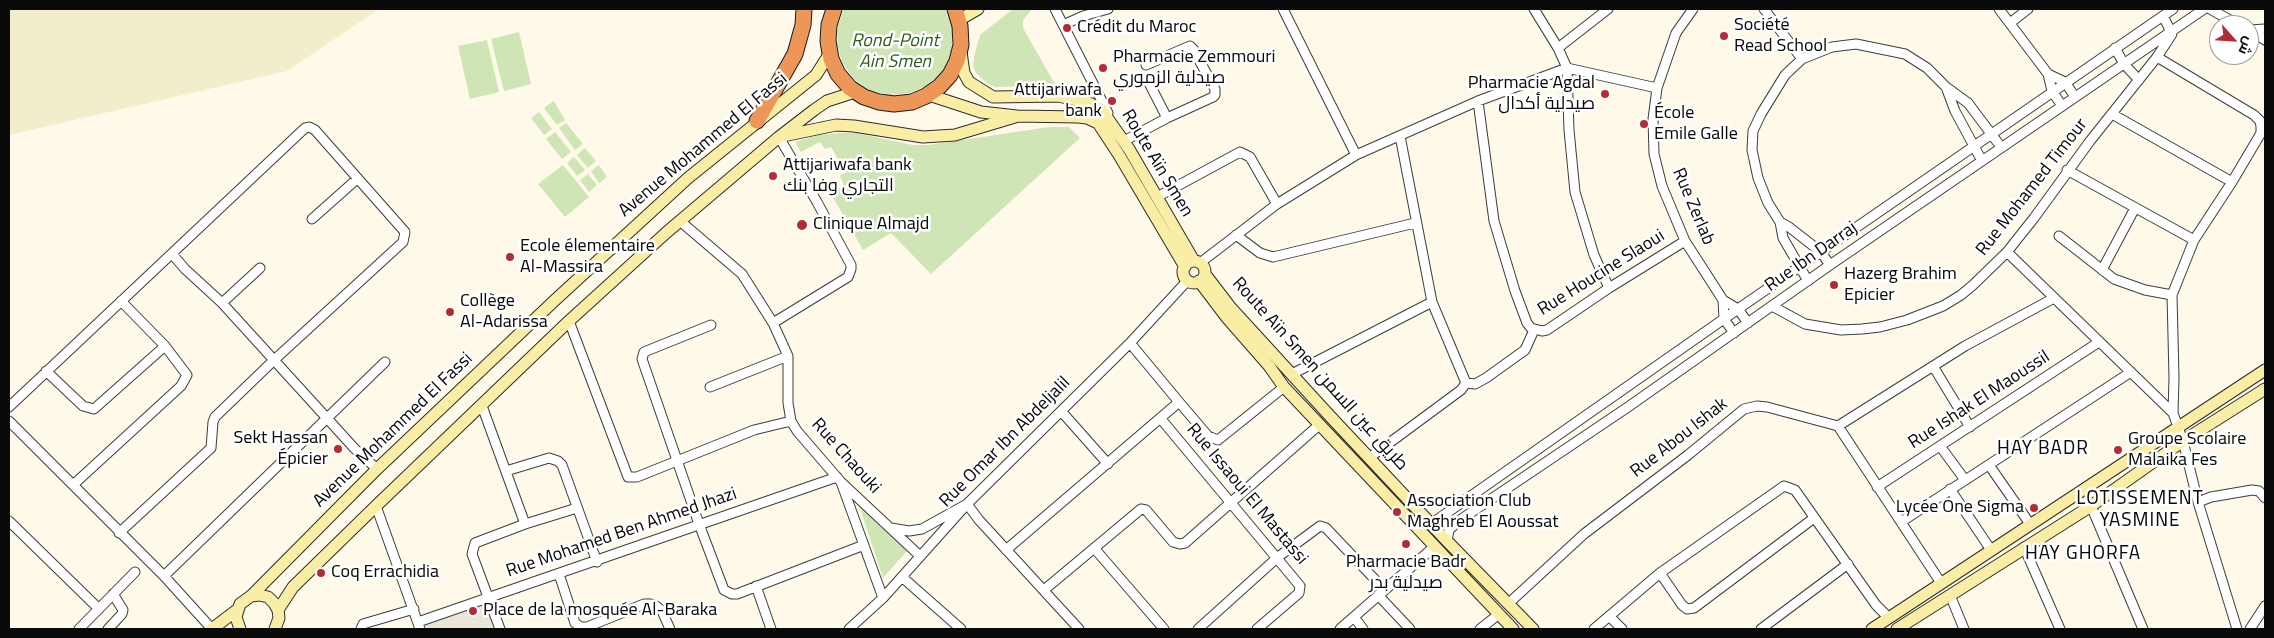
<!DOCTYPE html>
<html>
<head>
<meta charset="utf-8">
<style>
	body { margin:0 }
	#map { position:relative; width:2274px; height:638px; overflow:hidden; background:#fef9e9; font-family:Georgia,Cairo,serif }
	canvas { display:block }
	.frame { position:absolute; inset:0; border:10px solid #0a0a0a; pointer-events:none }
	.north { position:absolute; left:2209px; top:15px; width:50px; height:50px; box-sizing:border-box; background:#fff; border:1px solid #9d9d9d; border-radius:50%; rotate:116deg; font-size:14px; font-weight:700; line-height:20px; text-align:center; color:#0a0a0a }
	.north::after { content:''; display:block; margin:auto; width:18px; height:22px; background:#b22b37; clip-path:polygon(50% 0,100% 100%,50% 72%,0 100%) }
</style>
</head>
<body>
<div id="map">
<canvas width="2274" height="638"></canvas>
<div class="frame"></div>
<div class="north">ش</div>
</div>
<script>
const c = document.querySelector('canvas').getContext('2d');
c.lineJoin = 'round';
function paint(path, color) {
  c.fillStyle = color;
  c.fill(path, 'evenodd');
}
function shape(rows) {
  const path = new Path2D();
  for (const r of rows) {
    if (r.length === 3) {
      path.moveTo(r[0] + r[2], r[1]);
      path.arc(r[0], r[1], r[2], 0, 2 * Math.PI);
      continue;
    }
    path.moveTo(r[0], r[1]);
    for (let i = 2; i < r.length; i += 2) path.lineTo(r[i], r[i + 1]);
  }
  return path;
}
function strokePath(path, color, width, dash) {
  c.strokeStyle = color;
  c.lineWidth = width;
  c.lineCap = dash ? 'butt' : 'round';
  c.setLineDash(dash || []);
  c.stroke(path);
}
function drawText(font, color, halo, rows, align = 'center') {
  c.font = font + ' Georgia,Cairo,serif';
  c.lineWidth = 5;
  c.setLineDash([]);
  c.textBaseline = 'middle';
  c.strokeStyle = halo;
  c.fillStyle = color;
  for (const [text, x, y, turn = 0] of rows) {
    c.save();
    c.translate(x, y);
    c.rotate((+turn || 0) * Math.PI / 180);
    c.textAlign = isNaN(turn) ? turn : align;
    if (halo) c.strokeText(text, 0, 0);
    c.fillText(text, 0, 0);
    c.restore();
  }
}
const farmland = shape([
	[9,9,379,9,287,71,9,135]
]);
const green = shape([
	[844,9,946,9,953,33,951,53,943,71,928,85,910,93,890,95,870,90,854,79,842,62,837,44,838,25],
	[1013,9,1032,9,1023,20,1023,28,1056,86,996,87,988,84,976,73,973,66,974,57,980,35],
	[519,32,531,84,504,91,491,39],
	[487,40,499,92,470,99,458,46],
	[554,101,565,120,557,125,544,108],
	[539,112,552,129,544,135,531,118],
	[566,123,583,144,575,150,559,128],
	[1049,127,1069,127,1080,138,931,274,891,233,863,250,831,194,844,185,840,176,846,172,831,147,825,149,820,142,801,152,795,142,819,135,839,133,856,133,913,145,929,145],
	[555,132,571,152,562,159,546,139],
	[585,148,596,161,588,168,577,155],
	[574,157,585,170,577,176,567,163],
	[563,165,589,197,565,217,538,184],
	[599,165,607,177,599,183,591,171],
	[588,174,597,185,589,192,580,180],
	[858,502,907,551,883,578]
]);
const plaza = shape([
	[487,600,497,629,427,629,424,621]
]);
const street = shape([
	[1055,9,1108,113],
	[1283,9,1356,155],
	[1534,9,1558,48,1567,68,1569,130,1575,192,1594,255,1609,288],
	[1693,9,1676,33,1657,88,1653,119,1654,154,1662,186,1685,241,1723,300,1738,309,1748,323],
	[1764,9,1802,59],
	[1999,9,2048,74,2052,91,2062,106],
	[2210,9,2239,25],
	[2010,23,2028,9],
	[1063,25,1083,16,1108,9],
	[2249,30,2265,40],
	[2249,30,2265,29],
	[1558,48,1608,9],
	[2115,48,2124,64,2139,80],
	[2157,57,2254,115,2260,121,2261,126,2261,133,2232,182,2194,240,2172,295,2174,378,2173,413,2183,441,2198,502,2237,629],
	[1146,65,1190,46,1193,49,1215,89,1215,95,1213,97,1167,118],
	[2048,74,2065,82,2075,97],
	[1946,87,1955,111,1982,161],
	[1478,101,1494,221,1515,291,1527,323,1531,328,1542,331,1547,330,1609,288,1685,241],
	[2112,114,2232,182],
	[1124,141,1167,118,1148,81],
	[2067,170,2194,240],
	[1157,197,1240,152,1250,157,1277,204],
	[312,219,357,179],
	[680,221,742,274,773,323,788,356,788,403,791,421,797,431,841,482,920,556],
	[1780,222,1789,227,1821,252,1830,265],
	[1236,235,1260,253,1273,257,1415,223],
	[2059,236,2114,279,2145,290,2172,295],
	[2007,252,2173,413],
	[172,254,185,269,222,303,355,449,377,469],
	[1200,263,1277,204,1356,155,1478,101,1567,68,1657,88],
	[2102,270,2135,208],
	[1808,281,1783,238,1780,222,1768,203,1758,178,1752,150,1753,131,1761,114,1785,75,1802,59,1832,47,1856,44,1905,54,1927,68,1946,87,1968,103,2001,147],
	[1723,300,1724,319,1734,333],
	[222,303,260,268],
	[1772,306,1805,324,1841,330,1862,329,1880,327,1907,320,1943,306,1961,295,1973,285,2007,252,2034,218,2090,141,2157,57,2172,34,2163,16],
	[569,321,628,477,637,477,754,430,791,421],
	[773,323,848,277,851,269,851,265,817,202,779,137],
	[711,325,644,352,642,359,699,524,724,590,732,594,737,594,864,545],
	[1933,366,1970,427],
	[46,371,83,406,94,409,165,346],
	[1292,374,1432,302],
	[1466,383,1475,384,1486,378,1525,350,1534,330],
	[710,387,788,356],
	[1179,402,1208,436,1218,440,1284,387],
	[482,406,525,524],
	[9,407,305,128,309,127,315,130,405,232,403,242,273,361,215,417,213,422,211,448,119,533],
	[1061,411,1108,464],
	[1161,419,1300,586,1299,593,1257,629],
	[9,421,164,576,212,629],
	[1838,426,1941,583],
	[1940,446,1965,480],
	[1369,458,1461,390,1466,383,1432,302,1400,136],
	[1989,465,2030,524],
	[506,471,549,458,558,461,562,465,597,562],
	[841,482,883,598],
	[73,485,181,386,187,375,165,346,121,301],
	[1877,487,2099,342],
	[1950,489,1991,550],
	[2198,502,2211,497,2252,490,2259,491,2265,498],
	[376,506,420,629],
	[2091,506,2143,629],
	[9,521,99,609],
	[1901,522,2131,372],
	[1431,524,1738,309,2173,9],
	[891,528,909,531,922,529,967,504,979,520,1079,629],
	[1447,541,1449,530,1457,522,1628,407,1830,265,2204,9],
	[2024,547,2060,629],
	[1094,548,1164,629],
	[1006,550,1179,402,1130,343],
	[1660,573,1682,605,1687,609,1694,608,1814,518],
	[559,574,575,623,581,627,587,627,644,604,651,604,656,606,662,611,670,629],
	[164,576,385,362],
	[902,577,961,629],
	[756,586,771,629],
	[1044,590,1141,509,1146,510,1173,542,1180,544,1185,543,1319,425],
	[1378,595,1410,629],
	[1950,595,1964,629],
	[1509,603,1584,534,1688,455,1744,409,1757,406,1767,407,1838,426,1965,346,2054,298],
	[1609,616,1622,629],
	[1354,617,1363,629],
	[418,622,837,477],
	[79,629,135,572],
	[108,629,122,614,123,610,113,594],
	[361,629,363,624,414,609],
	[500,629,472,554,475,543,525,524,577,508],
	[849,629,883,598,967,504,1130,343,1188,280],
	[1198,629,1278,557,1320,526,1326,528,1384,589],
	[1340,629,1434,547],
	[1480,629,1499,614],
	[1594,629,1660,573,1784,486,1795,490,1876,605,1889,618],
	[1761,629,1848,564],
	[2250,629,2265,606]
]);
const secondary = shape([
	[959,20,978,9],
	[961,52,964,73,969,82,993,97,1058,96,1087,102,1101,109,1129,149,1194,261],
	[929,95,981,112,1017,116,1078,117,1087,118,1098,123,1119,155,1185,267],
	[783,136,836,125,854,126,923,137,955,135,1015,117],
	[1194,272,11],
	[1205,274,1231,308,1328,414,1447,541,1533,629],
	[1199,281,1227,318,1269,366,1284,387,1513,629],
	[251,596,377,469,554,301,688,178,816,75,830,53],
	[278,610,293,587,376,506,569,321,667,232,779,137,814,110,827,101,855,92],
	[212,629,237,610],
	[240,629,236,617,240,604,251,596,259,595,268,597,274,603,278,610,279,618,275,629],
	[1872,629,2265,370],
	[1897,629,2091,506,2183,441,2265,389]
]);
const highway = shape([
	[834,9,829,25,828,41,831,59,838,74,850,88,864,97,879,102,894,104,912,102,926,96,939,87,950,75,957,61,961,45,960,26,955,9],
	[757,121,795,54,803,25,804,9]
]);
const markers = [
	[1067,28,5,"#b22b37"],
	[1724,36,5,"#b22b37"],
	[1103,68,5,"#b22b37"],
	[1605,94,5,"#b22b37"],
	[1112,101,5,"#b22b37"],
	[1644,124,5,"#b22b37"],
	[773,176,5,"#b22b37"],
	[802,225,6,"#b22b37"],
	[510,257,5,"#b22b37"],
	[1834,285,5,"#b22b37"],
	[450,312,5,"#b22b37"],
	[338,449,5,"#b22b37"],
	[2118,450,5,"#b22b37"],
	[2034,508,5,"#b22b37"],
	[1397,512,5,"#b22b37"],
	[1406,544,5,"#b22b37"],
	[321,573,5,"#b22b37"],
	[473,611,5,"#b22b37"]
];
const poiNames = [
	["Société",1734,26],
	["Read School",1734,47],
	["Crédit du Maroc",1077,28],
	["Pharmacie Zemmouri",1113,58],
	["صيدلية الزموري",1113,79],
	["Pharmacie Agdal",1595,84,"right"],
	["صيدلية أكدال",1595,105,"right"],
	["Attijariwafa",1102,91,"right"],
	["bank",1102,112,"right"],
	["École",1654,114],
	["Emile Galle",1654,135],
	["Attijariwafa bank",783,166],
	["التجاري وفا بنك",783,187],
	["Clinique Almajd",813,225],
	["Ecole élementaire",520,247],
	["Al-Massira",520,268],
	["Hazerg Brahim",1844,275],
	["Epicier",1844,296],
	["Collège",460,302],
	["Al-Adarissa",460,323],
	["Sekt Hassan",328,439,"right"],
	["Épicier",328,460,"right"],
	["Groupe Scolaire",2128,440],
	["Malaika Fes",2128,461],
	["Association Club",1407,502],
	["Maghreb El Aoussat",1407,523],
	["Lycée One Sigma",2024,508,"right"],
	["Pharmacie Badr",1406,563,"center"],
	["صيدلية بدر",1406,584,"center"],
	["Coq Errachidia",331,573],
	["Place de la mosquée Al-Baraka",483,611]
];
const parkNames = [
	["Rond-Point",895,42],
	["Ain Smen",895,63]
];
const streetNames = [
	["Avenue Mohammed El Fassi",704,146,-40],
	["Route Aïn Smen",1156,164,59],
	["Rue Mohamed Timour",2033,188,-52],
	["Rue ZerIab",1692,207,67],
	["Rue Ibn Darraj",1812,258,-35],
	["Rue Houcine Slaoui",1602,274,-32],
	["Route Aïn Smen طريق عين السمن",1319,375,48],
	["Rue Ishak El Maoussil",1980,401,-33],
	["Avenue Mohammed El Fassi",394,431,-44],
	["Rue Abou Ishak",1680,439,-38],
	["Rue Omar Ibn Abdeljalil",1006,443,-45],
	["Rue Chaouki",845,457,48],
	["Rue Issaoui El Mastassi",1246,495,50],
	["Rue Mohamed Ben Ahmed Jhazi",622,534,-19]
];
const neighbourhoodNames = [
	["HAY BADR",2043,450],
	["LOTISSEMENT",2140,500],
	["YASMINE",2140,522],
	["HAY GHORFA",2083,555]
];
paint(farmland, '#f2edcb');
paint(green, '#d0e5b5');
paint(plaza, '#ece6da');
strokePath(street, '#3d3d3d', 11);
strokePath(secondary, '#2c2c2c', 13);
strokePath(highway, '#1b1b1b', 17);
strokePath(street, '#fff', 9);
strokePath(secondary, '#faeea7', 11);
strokePath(highway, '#ec9658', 15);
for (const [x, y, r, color] of markers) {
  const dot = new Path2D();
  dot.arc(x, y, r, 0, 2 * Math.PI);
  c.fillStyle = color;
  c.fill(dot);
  strokePath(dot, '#fff', 2);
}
drawText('18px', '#0a0a0a', '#fff', poiNames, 'left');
drawText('italic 18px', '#2f5d1f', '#fff', parkNames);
drawText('18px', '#0a0a0a', '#fff', streetNames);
c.letterSpacing = '1px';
drawText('19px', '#0a0a0a', '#fff', neighbourhoodNames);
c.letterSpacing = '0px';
</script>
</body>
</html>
